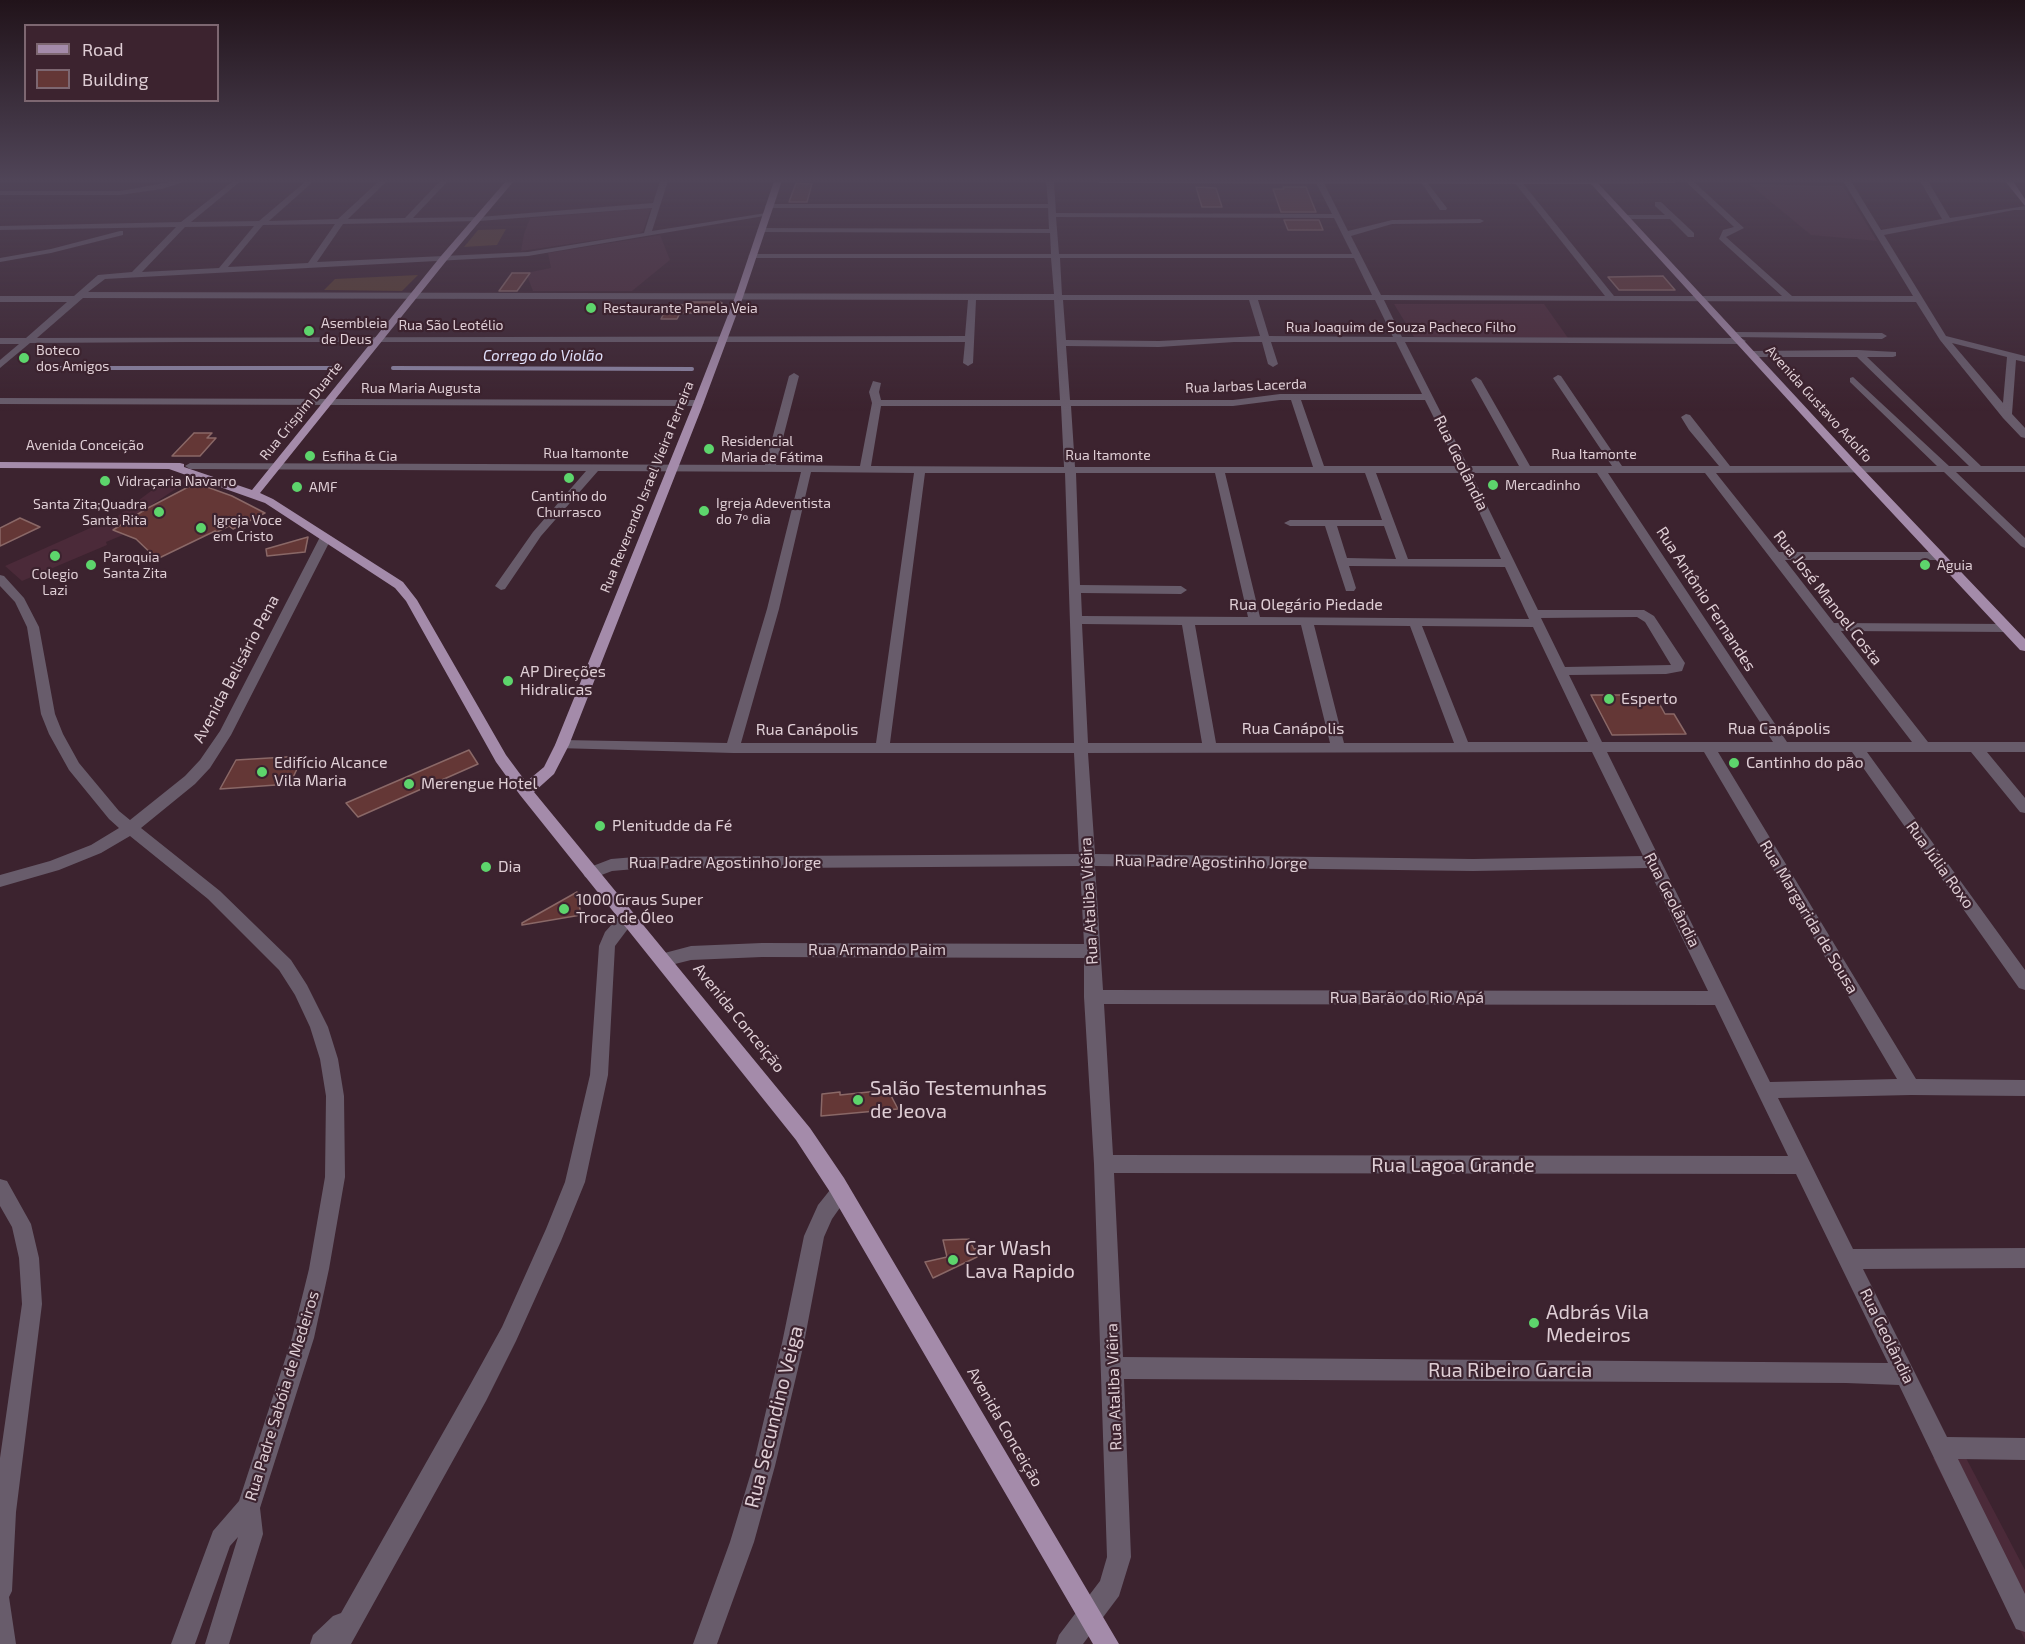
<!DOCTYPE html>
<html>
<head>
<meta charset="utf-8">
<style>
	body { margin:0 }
	#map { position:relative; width:2025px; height:1644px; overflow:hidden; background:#3c232f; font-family:"Exo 2",sans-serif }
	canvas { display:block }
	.legend { position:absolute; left:24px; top:24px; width:195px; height:78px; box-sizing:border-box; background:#3c232f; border:2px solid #7d6771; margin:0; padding:8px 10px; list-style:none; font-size:18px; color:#dfced5 }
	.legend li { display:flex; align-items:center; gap:12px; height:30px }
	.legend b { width:30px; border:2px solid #7d6771 }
</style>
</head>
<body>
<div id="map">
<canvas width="2025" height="1644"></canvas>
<ul class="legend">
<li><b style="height:8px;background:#a48baa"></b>Road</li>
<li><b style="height:16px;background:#643736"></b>Building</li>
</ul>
</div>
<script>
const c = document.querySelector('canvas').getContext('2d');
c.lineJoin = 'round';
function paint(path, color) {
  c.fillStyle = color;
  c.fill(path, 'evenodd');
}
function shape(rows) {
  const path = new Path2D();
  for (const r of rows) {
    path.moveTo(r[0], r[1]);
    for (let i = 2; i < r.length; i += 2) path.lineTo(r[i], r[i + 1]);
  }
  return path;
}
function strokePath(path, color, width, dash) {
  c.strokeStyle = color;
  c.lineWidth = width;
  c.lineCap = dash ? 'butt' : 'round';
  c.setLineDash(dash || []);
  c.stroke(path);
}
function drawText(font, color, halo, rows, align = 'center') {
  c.font = font + ' "Exo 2",sans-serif';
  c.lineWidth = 4.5;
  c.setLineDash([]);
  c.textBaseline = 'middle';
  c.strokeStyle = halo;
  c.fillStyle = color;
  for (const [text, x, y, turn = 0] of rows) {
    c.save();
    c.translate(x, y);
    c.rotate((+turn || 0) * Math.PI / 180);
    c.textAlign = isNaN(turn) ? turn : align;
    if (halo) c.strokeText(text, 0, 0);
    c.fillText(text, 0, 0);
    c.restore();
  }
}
const built = shape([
	[1749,184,1843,186,1877,241,1811,235],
	[651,208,643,231,638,234,521,251,524,234,530,218],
	[660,235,670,260,632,291,533,291,526,273,551,268,548,253],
	[1394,304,1544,304,1568,338,1414,337],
	[171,476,189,480,114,530,123,535,106,542,107,545,22,581,5,566,97,525,103,527],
	[1933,1458,1966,1458,2025,1570,2025,1640]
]);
const green = shape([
	[506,229,497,245,464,247,478,230],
	[418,275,402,291,324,290,335,279]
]);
const stream = shape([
	[41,368,333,368],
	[393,368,692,369]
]);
const building = shape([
	[796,183,812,184,807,202,789,202,796,183],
	[1196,187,1216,188,1222,207,1202,207,1196,187],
	[1283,187,1306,187,1316,212,1281,212,1273,189,1284,189,1283,187],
	[1284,220,1319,220,1323,230,1288,230,1284,220],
	[512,273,530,273,517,291,499,291,512,273],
	[1663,276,1675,290,1619,290,1608,277,1663,276],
	[685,302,720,302,722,303,717,313,680,313,677,319,661,319,668,305,684,305,685,302],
	[194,433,212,433,207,438,216,438,200,456,172,456,194,433],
	[196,483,232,496,265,513,233,529,229,526,217,532,215,531,157,559,136,539,113,530,146,509,196,483],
	[20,518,40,527,0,546,0,528,20,518],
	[308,537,305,552,267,556,266,549,308,537],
	[1591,695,1625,695,1629,703,1659,703,1665,714,1674,714,1686,734,1612,735,1591,695],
	[469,750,478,764,358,817,346,803,469,750],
	[303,756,290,784,220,789,236,760,303,756],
	[577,892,581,915,522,925,522,923,577,892],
	[888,1090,898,1109,821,1116,822,1094,840,1092,840,1095,888,1090],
	[969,1239,974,1249,978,1248,980,1253,976,1255,977,1257,933,1278,925,1262,947,1257,943,1240,969,1239]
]);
const minor = shape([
	[175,181,187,181,162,189,120,195,0,195,0,191,120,191,175,181],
	[233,181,241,181,191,222,259,221,306,181,314,181,269,221,338,219,379,181,387,181,348,219,405,218,440,181,448,181,413,218,479,217,653,203,660,181,668,181,652,231,766,213,770,215,528,256,105,279,88,292,1054,294,1051,258,752,258,748,256,752,254,1051,254,1050,233,761,232,757,230,761,228,1049,229,1048,208,766,208,765,206,769,204,1048,204,1046,181,1054,181,1056,213,1332,214,1315,181,1323,181,1348,231,1392,220,1480,219,1484,221,1480,223,1392,224,1351,236,1381,295,1605,296,1514,182,1521,181,1614,296,1782,296,1719,239,1723,230,1734,227,1685,181,1693,181,1744,228,1726,237,1792,296,1913,296,1843,181,1851,181,1881,230,1942,219,1920,181,1928,181,1950,218,2025,206,2025,210,2014,210,1884,235,1946,336,2025,356,2025,362,2016,360,2012,414,2025,428,2025,438,2021,437,2003,418,1940,340,1916,302,1384,300,1402,337,1741,338,1746,341,1741,344,1405,342,1468,466,1519,466,1471,380,1476,377,1481,380,1530,466,1612,466,1553,378,1558,375,1561,376,1622,466,1719,466,1689,430,1681,417,1686,414,1690,415,1730,466,1937,466,1850,382,1850,378,1853,377,1949,466,1969,466,1857,357,1752,357,1747,354,1752,351,1858,350,1896,352,1896,356,1893,357,1867,357,1981,466,2025,466,2025,472,1956,472,2025,538,2025,548,2021,546,1944,472,1716,473,1779,552,1939,552,1945,556,1939,560,1785,560,1834,623,2007,624,2013,628,2007,632,1841,631,1928,742,2025,742,2025,752,1987,752,2025,798,2025,813,2020,812,1971,752,1867,752,2025,970,2025,990,2019,988,1852,752,1718,752,1916,1079,2025,1080,2025,1096,1911,1095,1778,1098,1853,1249,2025,1248,2025,1268,1863,1269,1947,1437,2025,1438,2025,1460,1958,1459,2025,1594,2025,1632,2016,1629,1899,1385,1846,1383,1124,1379,1131,1557,1119,1596,1083,1644,1056,1644,1059,1635,1100,1581,1107,1557,1094,1164,1084,997,1084,958,762,957,691,960,663,967,657,965,655,960,657,955,691,946,762,943,1084,944,1080,866,635,869,612,871,591,879,585,877,583,873,585,869,611,859,635,857,1079,854,1074,753,733,753,557,748,555,745,557,742,562,740,727,743,767,609,801,472,598,471,541,536,505,589,501,590,495,586,533,532,586,471,190,469,185,466,190,463,765,465,789,376,794,373,799,376,776,465,860,466,872,403,869,392,873,381,881,383,879,392,881,400,1060,400,1054,300,976,300,973,363,968,366,963,363,965,342,186,342,30,343,0,368,0,360,19,344,0,344,0,338,26,338,67,302,0,302,0,296,74,296,98,275,132,272,176,227,0,230,0,226,181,222,233,181],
	[652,208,644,233,528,252,317,262,343,224,479,221,652,208],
	[1056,217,1334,218,1352,254,1059,254,1056,217],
	[335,224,308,263,228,267,263,225,335,224],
	[254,226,219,268,142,272,185,227,254,226],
	[1060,258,1354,258,1372,295,1062,295,1060,258],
	[83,298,968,300,965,336,37,338,83,298],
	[1063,300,1249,300,1260,336,1159,341,1066,340,1063,300],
	[1258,300,1375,300,1393,337,1269,336,1258,300],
	[1234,342,1262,342,1268,364,1273,367,1278,364,1271,342,1396,342,1422,394,1280,394,1233,400,1070,400,1066,346,1159,347,1234,342],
	[1952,343,2007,357,2003,403,1952,343],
	[1280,400,1291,400,1313,467,1075,467,1071,406,1233,406,1280,400],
	[1301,400,1425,400,1458,466,1324,466,1301,400],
	[881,406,1061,406,1064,467,871,466,881,406],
	[811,472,914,473,876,743,741,743,779,609,811,472],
	[925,473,1065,473,1074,743,890,743,925,473],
	[1076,473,1215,473,1248,617,1082,616,1081,593,1181,594,1187,590,1181,586,1080,585,1076,473],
	[1225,473,1365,473,1382,520,1290,520,1284,523,1290,526,1325,526,1346,591,1354,591,1356,588,1349,566,1505,567,1529,619,1260,617,1225,473],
	[1376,473,1461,473,1501,559,1408,559,1376,473],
	[1471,473,1597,473,1773,742,1602,742,1569,675,1666,674,1682,671,1685,663,1654,616,1644,610,1538,610,1471,473],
	[1608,473,1705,473,1912,742,1787,742,1608,473],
	[1337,526,1384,526,1396,559,1347,558,1337,526],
	[1637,617,1645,622,1671,665,1565,667,1541,618,1637,617],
	[1082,624,1182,625,1202,743,1088,743,1082,624],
	[1195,625,1301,625,1330,743,1216,743,1195,625],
	[1314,625,1410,626,1454,743,1344,743,1314,625],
	[1422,626,1533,627,1588,742,1468,742,1422,626],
	[1592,752,1643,856,1473,859,1095,854,1088,753,1592,752],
	[1607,752,1704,752,1897,1079,1770,1082,1607,752],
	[1095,866,1473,871,1648,868,1708,991,1103,990,1095,866],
	[1104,1004,1715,1005,1788,1156,1113,1155,1104,1004],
	[1114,1173,1796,1174,1888,1363,1123,1357,1114,1173],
	[1420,181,1426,181,1447,208,1446,210,1440,210,1420,181],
	[1590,181,1678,181,1674,183,1593,184,1590,181],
	[1655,202,1661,202,1694,233,1694,237,1688,237,1670,219,1625,219,1621,217,1625,215,1665,215,1655,206,1655,202],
	[120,231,123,231,123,235,51,253,0,262,0,258,51,249,120,231],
	[1736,332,1882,333,1887,336,1882,339,1733,337,1731,335,1736,332],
	[0,398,699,400,704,403,699,406,0,404,0,398],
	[326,534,332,537,231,735,210,768,195,784,141,828,220,891,291,960,307,985,328,1027,338,1059,344,1096,345,1177,329,1269,314,1338,260,1508,263,1534,229,1644,205,1644,238,1537,230,1546,195,1644,171,1644,213,1531,239,1501,292,1338,309,1269,325,1177,326,1096,320,1059,310,1027,295,995,279,970,208,899,130,836,101,853,59,870,0,887,0,875,50,861,91,845,119,828,109,819,69,770,49,734,41,714,27,627,15,602,0,586,0,575,4,576,24,598,39,627,55,714,63,734,79,763,119,811,130,820,185,776,200,760,220,731,320,537,326,534],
	[628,912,634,913,636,918,615,946,608,1075,585,1182,561,1241,516,1341,486,1401,351,1644,310,1644,313,1635,333,1616,341,1613,470,1385,502,1327,546,1229,565,1182,590,1075,599,946,605,932,622,913,628,912],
	[0,1179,7,1181,31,1224,39,1258,42,1304,16,1512,12,1591,9,1597,16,1644,0,1644,0,1458,22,1304,19,1258,12,1227,0,1206,0,1179],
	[841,1183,848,1185,851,1192,832,1219,824,1237,804,1343,775,1466,754,1542,717,1644,693,1644,730,1542,753,1466,782,1343,804,1236,818,1205,834,1185,841,1183]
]);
const major = shape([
	[506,181,514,181,447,260,260,493,273,499,403,582,417,600,506,755,526,782,544,767,555,745,692,407,735,297,774,181,782,181,743,297,702,407,569,745,554,774,534,792,810,1128,844,1178,1119,1644,1093,1644,830,1192,796,1140,520,795,496,762,406,601,395,588,265,503,169,469,0,468,0,462,180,463,184,464,184,467,252,490,441,256,506,181],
	[1096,181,1596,181,1861,467,2025,639,2025,651,2020,650,1853,471,1591,184,1100,183,1096,181],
	[2005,181,2013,181,2025,199,2025,206,2005,181]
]);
const markers = [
	[591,308,6,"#5dd56c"],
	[309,331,6,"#5dd56c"],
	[24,358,6,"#5dd56c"],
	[709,449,6,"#5dd56c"],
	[310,456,6,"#5dd56c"],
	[569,478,6,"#5dd56c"],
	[105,481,6,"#5dd56c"],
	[1493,485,6,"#5dd56c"],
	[297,487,6,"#5dd56c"],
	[704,511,6,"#5dd56c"],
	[159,512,6,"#5dd56c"],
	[201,528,6,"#5dd56c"],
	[55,556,6,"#5dd56c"],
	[91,565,6,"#5dd56c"],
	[1925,565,6,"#5dd56c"],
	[508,681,6,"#5dd56c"],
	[1609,699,6,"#5dd56c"],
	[1734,763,6,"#5dd56c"],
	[262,772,6,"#5dd56c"],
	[409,784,6,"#5dd56c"],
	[600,826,6,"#5dd56c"],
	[486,867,6,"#5dd56c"],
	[564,909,6,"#5dd56c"],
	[858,1100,6,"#5dd56c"],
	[953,1260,6,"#5dd56c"],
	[1534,1323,6,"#5dd56c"]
];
const farPoinames = [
	["Restaurante Panela Veia",603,308],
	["Asembleia",321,323],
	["de Deus",321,339],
	["Boteco",36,350],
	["dos Amigos",36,366],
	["Residencial",721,441],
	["Maria de Fátima",721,457],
	["Esfiha & Cia",322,456],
	["Vidraçaria Navarro",117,481],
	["Mercadinho",1505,485],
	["AMF",309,487],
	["Cantinho do",569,496,"center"],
	["Churrasco",569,512,"center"],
	["Igreja Adeventista",716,503],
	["do 7º dia",716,519],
	["Santa Zita;Quadra",147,504,"right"],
	["Santa Rita",147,520,"right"],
	["Igreja Voce",213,520],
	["em Cristo",213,536],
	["Paroquia",103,557],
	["Santa Zita",103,573],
	["Aguia",1937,565],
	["Colegio",55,574,"center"],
	["Lazi",55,590,"center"]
];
const farStreetnames = [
	["Rua São Leotélio",451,325],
	["Rua Joaquim de Souza Pacheco Filho",1401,327],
	["Rua Jarbas Lacerda",1246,386,-2],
	["Rua Maria Augusta",421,388],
	["Avenida Gustavo Adolfo",1819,404,48],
	["Rua Crispim Duarte",301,411,-51],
	["Avenida Conceição",85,445],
	["Rua Itamonte",586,453],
	["Rua Itamonte",1594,454],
	["Rua Itamonte",1108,455],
	["Rua Reverendo Israel Vieira Ferreira",647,487,-68]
];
const farWaternames = [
	["Corrego do Violão",543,356]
];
const streetNames = [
	["Rua Geolândia",1461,463,64],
	["Rua José Manoel Costa",1828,598,52],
	["Rua Antônio Fernandes",1706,599,57],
	["Rua Olegário Piedade",1306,605],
	["Avenida Belisário Pena",236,669,-62],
	["Rua Canápolis",1293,729],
	["Rua Canápolis",1779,729],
	["Rua Canápolis",807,730],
	["Rua Padre Agostinho Jorge",1211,862,1],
	["Rua Padre Agostinho Jorge",725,863],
	["Rua Júlia Roxo",1940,865,54],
	["Rua Geolândia",1672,900,63],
	["Rua Ataliba Viêira",1089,901,-93],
	["Rua Margarida de Sousa",1809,917,59],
	["Rua Armando Paim",877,950],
	["Rua Barão do Rio Apá",1407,998],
	["Avenida Conceição",739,1018,51],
	["Rua Geolândia",1887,1336,64],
	["Rua Ataliba Viêira",1114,1387,-92],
	["Rua Padre Sabóia de Medeiros",282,1396,-73],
	["Avenida Conceição",1005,1427,60]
];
const poiNames = [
	["AP Direções",520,672],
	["Hidralicas",520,690],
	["Esperto",1621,699],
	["Edifício Alcance",274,763],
	["Vila Maria",274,781],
	["Cantinho do pão",1746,763],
	["Merengue Hotel",421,784],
	["Plenitudde da Fé",612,826],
	["Dia",498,867],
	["1000 Graus Super",576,900],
	["Troca de Óleo",576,918]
];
const nearPoinames = [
	["Salão Testemunhas",870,1088],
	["de Jeova",870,1111],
	["Car Wash",965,1248],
	["Lava Rapido",965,1271],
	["Adbrás Vila",1546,1312],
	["Medeiros",1546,1335]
];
const nearStreetnames = [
	["Rua Lagoa Grande",1453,1165],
	["Rua Ribeiro Garcia",1510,1370],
	["Rua Secundino Veiga",774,1417,-76]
];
paint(built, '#4b2a39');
paint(green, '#5b3e2c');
strokePath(stream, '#8d85a4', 4);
paint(building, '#643736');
strokePath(building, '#8a6867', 1.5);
paint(minor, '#685c6b');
paint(major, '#a48baa');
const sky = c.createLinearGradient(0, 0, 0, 411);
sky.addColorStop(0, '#21131a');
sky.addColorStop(0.44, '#504558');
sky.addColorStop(1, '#50455800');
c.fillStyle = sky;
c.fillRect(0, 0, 2025, 411);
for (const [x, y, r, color] of markers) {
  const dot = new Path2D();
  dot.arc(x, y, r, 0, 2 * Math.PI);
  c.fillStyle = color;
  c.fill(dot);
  strokePath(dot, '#3c232f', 2);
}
drawText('14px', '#dfced5', '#3c232f', farPoinames, 'left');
drawText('14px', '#dfced5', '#3c232f', farStreetnames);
drawText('italic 15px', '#e0dffa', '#3c232f', farWaternames);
drawText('16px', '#dfced5', '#3c232f', streetNames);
drawText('16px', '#dfced5', '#3c232f', poiNames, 'left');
drawText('20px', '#dfced5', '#3c232f', nearPoinames, 'left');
drawText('20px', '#dfced5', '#3c232f', nearStreetnames);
</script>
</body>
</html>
